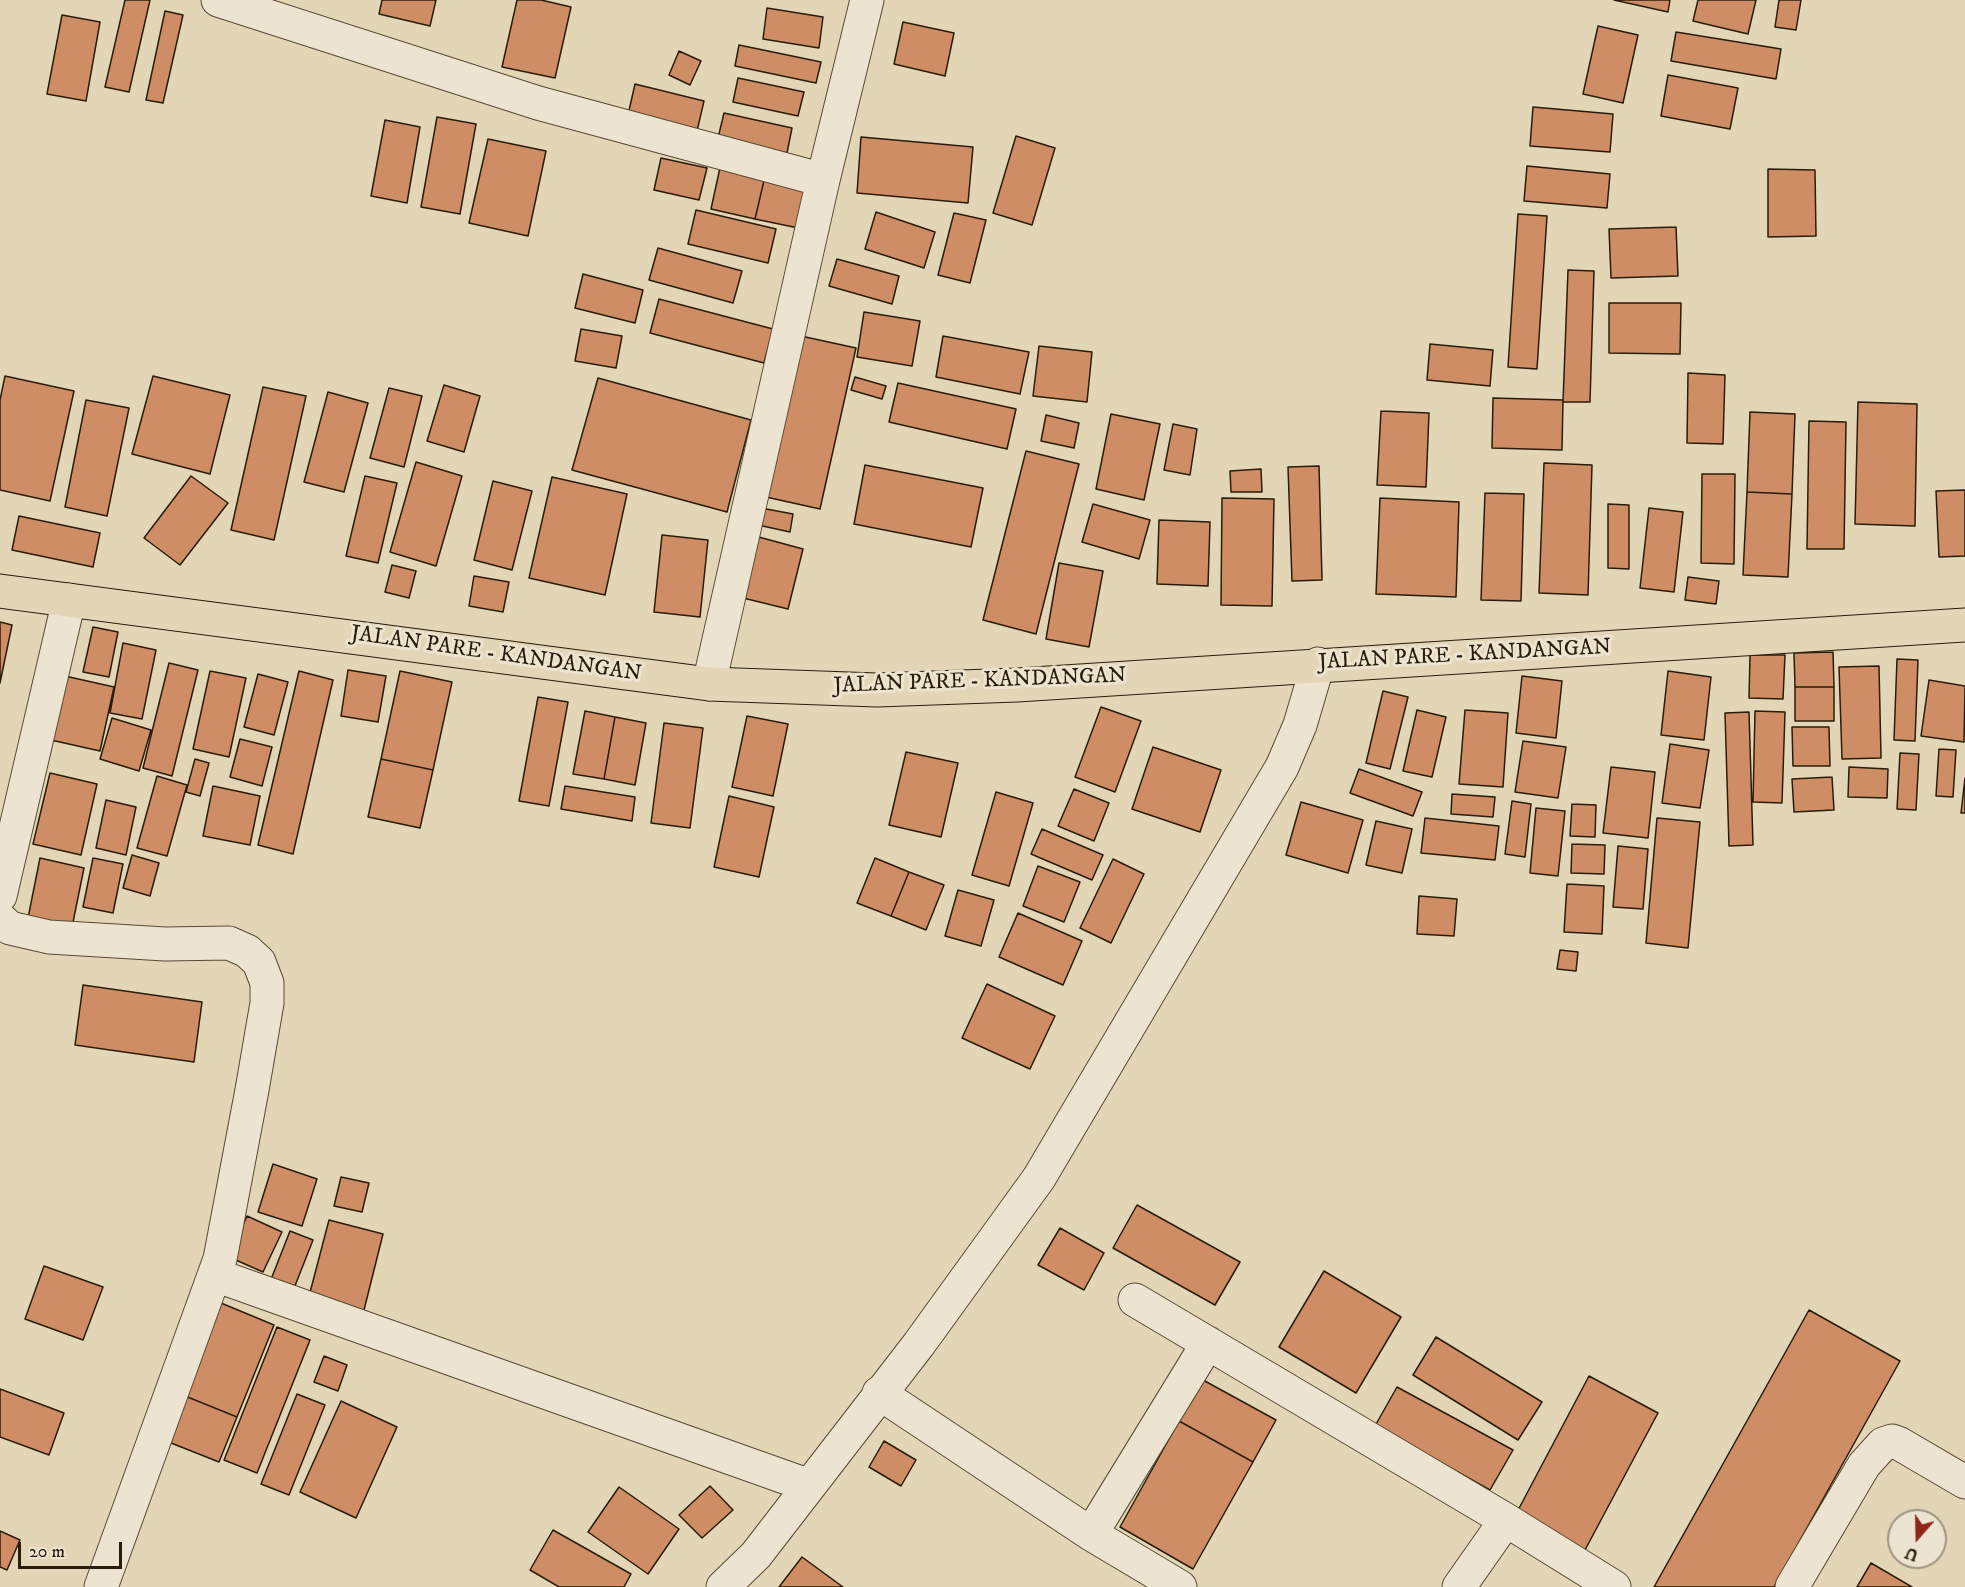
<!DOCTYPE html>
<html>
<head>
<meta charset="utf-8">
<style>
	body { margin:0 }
	#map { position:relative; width:1965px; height:1587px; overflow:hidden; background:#e2d6b7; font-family:"IM FELL DW Pica",serif }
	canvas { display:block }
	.north { position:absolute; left:1887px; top:1509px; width:60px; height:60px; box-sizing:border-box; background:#ece4d0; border:2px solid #9e9480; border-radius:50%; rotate:200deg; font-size:16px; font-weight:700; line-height:24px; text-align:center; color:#291c09 }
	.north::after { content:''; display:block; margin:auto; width:21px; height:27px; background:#8f2418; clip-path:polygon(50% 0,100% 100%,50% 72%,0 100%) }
	.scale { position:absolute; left:18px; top:1542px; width:104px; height:27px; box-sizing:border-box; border:3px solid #291c09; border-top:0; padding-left:8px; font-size:18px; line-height:21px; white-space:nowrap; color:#291c09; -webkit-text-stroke:4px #ece4d0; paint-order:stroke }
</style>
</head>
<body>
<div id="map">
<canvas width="1965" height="1587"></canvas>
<div class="north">U</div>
<div class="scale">20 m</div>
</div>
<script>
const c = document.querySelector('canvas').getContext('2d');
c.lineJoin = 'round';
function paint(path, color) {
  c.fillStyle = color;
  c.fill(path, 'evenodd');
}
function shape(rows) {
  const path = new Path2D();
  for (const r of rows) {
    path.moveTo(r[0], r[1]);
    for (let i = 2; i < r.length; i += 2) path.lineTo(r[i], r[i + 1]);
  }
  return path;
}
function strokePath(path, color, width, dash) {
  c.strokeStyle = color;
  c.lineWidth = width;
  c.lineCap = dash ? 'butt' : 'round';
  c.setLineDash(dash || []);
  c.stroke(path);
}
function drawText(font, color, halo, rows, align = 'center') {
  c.font = font + ' "IM FELL DW Pica",serif';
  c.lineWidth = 6;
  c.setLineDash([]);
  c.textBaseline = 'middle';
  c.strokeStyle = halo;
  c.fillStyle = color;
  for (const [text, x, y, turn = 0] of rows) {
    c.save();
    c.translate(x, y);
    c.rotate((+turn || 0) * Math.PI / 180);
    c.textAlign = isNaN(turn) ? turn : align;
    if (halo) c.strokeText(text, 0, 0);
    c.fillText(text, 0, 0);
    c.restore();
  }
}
const building = shape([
	[125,0,150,0,129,92,105,87,125,0],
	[382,0,436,0,430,26,379,14,382,0],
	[517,0,541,0,571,7,555,78,502,67,517,0],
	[1614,0,1670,0,1668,12,1614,0],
	[1698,0,1756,0,1748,34,1693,21,1698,0],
	[1779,0,1801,0,1796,30,1775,27,1779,0],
	[767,8,823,17,819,48,763,39,767,8],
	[165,11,183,15,163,103,146,100,165,11],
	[62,15,100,22,86,101,47,94,62,15],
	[903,22,954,33,945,76,894,64,903,22],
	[1598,26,1638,35,1623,103,1583,94,1598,26],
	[1676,32,1781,49,1776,79,1671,61,1676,32],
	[739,45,821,62,816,83,735,66,739,45],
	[679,51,701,61,690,85,669,75,679,51],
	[1668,75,1738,88,1730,129,1661,116,1668,75],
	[738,78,804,92,798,116,733,102,738,78],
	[635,84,704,101,697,131,628,115,635,84],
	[1533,107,1613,114,1610,152,1530,146,1533,107],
	[724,113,792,128,787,153,718,138,724,113],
	[437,117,476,124,460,214,421,207,437,117],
	[385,120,420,127,407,203,371,196,385,120],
	[1016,136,1055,148,1032,225,993,213,1016,136],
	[861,137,973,147,968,203,857,193,861,137],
	[488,139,546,151,528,236,469,223,488,139],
	[661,158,707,168,699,200,654,190,661,158],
	[721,163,766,172,755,219,711,209,721,163],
	[1527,166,1610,174,1607,208,1524,201,1527,166],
	[1768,169,1815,170,1816,236,1768,237,1768,169],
	[766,172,813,183,803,229,755,219,766,172],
	[696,210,776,229,768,263,688,244,696,210],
	[876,212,935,232,924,268,865,249,876,212],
	[954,213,986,220,970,283,938,275,954,213],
	[1518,214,1547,216,1537,369,1508,367,1518,214],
	[1676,227,1678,276,1611,278,1609,229,1676,227],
	[658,248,742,271,733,303,649,280,658,248],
	[837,259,899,276,892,304,829,286,837,259],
	[1568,270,1594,271,1590,402,1563,402,1568,270],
	[583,274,643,290,635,323,575,308,583,274],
	[659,299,773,329,764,363,650,333,659,299],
	[1609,303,1681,303,1680,354,1609,353,1609,303],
	[864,312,920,321,912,366,857,357,864,312],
	[581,329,622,336,616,368,575,361,581,329],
	[801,336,856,348,820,509,766,497,801,336],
	[943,336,1029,352,1020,394,936,377,943,336],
	[1430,344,1493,350,1490,386,1427,380,1430,344],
	[1039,346,1092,352,1087,402,1033,396,1039,346],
	[1688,373,1725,375,1723,444,1687,443,1688,373],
	[5,376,74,391,50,501,0,490,0,400,5,376],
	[153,376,230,395,210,474,132,454,153,376],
	[855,377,886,386,882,399,851,390,855,377],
	[598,378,751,420,727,512,572,470,598,378],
	[898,383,1016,409,1007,449,889,422,898,383],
	[444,385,480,396,464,452,427,441,444,385],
	[263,387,306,396,274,540,231,530,263,387],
	[389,388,422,396,404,467,370,458,389,388],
	[328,392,368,403,344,492,304,482,328,392],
	[1493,398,1563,400,1562,450,1492,448,1493,398],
	[86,400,129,408,107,516,65,507,86,400],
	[1858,402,1917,404,1915,526,1855,524,1858,402],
	[1381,411,1429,413,1426,487,1377,485,1381,411],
	[1750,412,1795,414,1792,494,1747,492,1750,412],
	[1111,414,1160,424,1144,500,1096,489,1111,414],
	[1046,415,1079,423,1074,448,1041,441,1046,415],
	[1809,421,1846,422,1844,549,1807,549,1809,421],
	[1173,424,1197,429,1190,475,1164,470,1173,424],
	[1026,451,1079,464,1036,634,983,620,1026,451],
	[416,462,462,476,436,566,390,552,416,462],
	[1544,463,1592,465,1588,595,1539,593,1544,463],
	[865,465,983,488,971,547,854,524,865,465],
	[1319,466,1322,580,1292,581,1288,467,1319,466],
	[1261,469,1262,492,1231,492,1230,471,1261,469],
	[1702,474,1735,474,1734,564,1701,563,1702,474],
	[191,476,228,503,180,565,144,538,191,476],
	[365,476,397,483,378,563,346,556,365,476],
	[552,477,627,494,605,595,529,578,552,477],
	[493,481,532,491,512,570,474,560,493,481],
	[1965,490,1965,556,1939,557,1936,491,1965,490],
	[1747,492,1792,494,1788,577,1743,575,1747,492],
	[1485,493,1524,494,1521,601,1481,600,1485,493],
	[1222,498,1274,499,1272,606,1221,605,1222,498],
	[1380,498,1459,502,1456,597,1376,594,1380,498],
	[1093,504,1150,520,1139,559,1082,542,1093,504],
	[1608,504,1629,505,1629,569,1608,568,1608,504],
	[761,508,793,514,790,532,758,525,761,508],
	[1649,508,1683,512,1674,592,1640,588,1649,508],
	[19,516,100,533,93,567,12,550,19,516],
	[1159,520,1210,522,1208,586,1157,584,1159,520],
	[662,535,708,540,700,617,654,612,662,535],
	[755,536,803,549,788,609,739,597,755,536],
	[1059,563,1103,571,1089,647,1046,639,1059,563],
	[392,565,416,571,409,598,385,592,392,565],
	[474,576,509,582,503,612,469,606,474,576],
	[1688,577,1719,581,1716,604,1685,600,1688,577],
	[0,622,12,625,0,683,0,622],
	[93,627,118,632,109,677,83,672,93,627],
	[123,643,156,650,142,719,110,713,123,643],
	[1833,652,1834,687,1795,687,1794,653,1833,652],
	[1750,655,1785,655,1783,699,1749,698,1750,655],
	[1897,659,1918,660,1915,741,1894,740,1897,659],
	[169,663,198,670,172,776,143,768,169,663],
	[1879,666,1881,758,1842,759,1839,667,1879,666],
	[348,670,386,676,378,722,341,716,348,670],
	[210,671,246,678,229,757,193,749,210,671],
	[299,671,333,680,293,854,258,845,299,671],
	[400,671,452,682,433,770,381,759,400,671],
	[1668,671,1711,677,1704,740,1661,735,1668,671],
	[258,674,288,682,274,735,244,727,258,674],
	[65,676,114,687,100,751,51,740,65,676],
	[1522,676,1562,681,1556,738,1516,733,1522,676],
	[1929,680,1965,686,1964,742,1921,736,1929,680],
	[1795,687,1834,687,1834,721,1795,721,1795,687],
	[1383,691,1408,697,1390,769,1366,763,1383,691],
	[538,697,568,702,549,806,519,801,538,697],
	[1101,707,1141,721,1115,792,1075,777,1101,707],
	[1417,710,1446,717,1432,777,1403,771,1417,710],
	[1465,710,1508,713,1503,787,1459,784,1465,710],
	[585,711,615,717,604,779,573,774,585,711],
	[1755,711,1785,712,1782,803,1753,802,1755,711],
	[1749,712,1753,845,1729,846,1725,713,1749,712],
	[747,716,788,724,773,796,732,787,747,716],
	[615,717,646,723,635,785,604,779,615,717],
	[112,718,151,730,139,771,100,759,112,718],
	[664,723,703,728,690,828,651,823,664,723],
	[1792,727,1829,727,1830,766,1793,766,1792,727],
	[240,739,272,747,262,786,230,777,240,739],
	[1523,741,1566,747,1558,798,1515,792,1523,741],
	[1670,744,1709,750,1700,808,1662,803,1670,744],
	[1153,747,1221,770,1200,832,1132,809,1153,747],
	[1939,749,1956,750,1953,797,1936,796,1939,749],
	[906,752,958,763,941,837,889,825,906,752],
	[1900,753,1919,754,1916,810,1897,809,1900,753],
	[195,759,209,763,200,796,186,792,195,759],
	[381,759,433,770,420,828,368,817,381,759],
	[1611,767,1655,772,1648,838,1603,833,1611,767],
	[1849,767,1888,769,1887,798,1848,797,1849,767],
	[1359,769,1422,792,1413,816,1350,793,1359,769],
	[50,773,97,784,81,855,33,844,50,773],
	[157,776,187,785,167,856,137,848,157,776],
	[1832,777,1834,810,1794,812,1792,779,1832,777],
	[1965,778,1965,813,1961,813,1965,778],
	[213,786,260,796,250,845,203,836,213,786],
	[565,786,635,797,632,821,561,809,565,786],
	[1074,789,1109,803,1094,841,1058,826,1074,789],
	[996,792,1033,803,1009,886,972,875,996,792],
	[1452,794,1495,797,1493,817,1451,814,1452,794],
	[729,796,774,807,759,877,714,867,729,796],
	[106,800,136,807,126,855,96,848,106,800],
	[1512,801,1531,804,1525,857,1505,854,1512,801],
	[1301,802,1363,820,1348,873,1286,855,1301,802],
	[1572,804,1596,805,1595,837,1570,836,1572,804],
	[1536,808,1565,811,1558,876,1530,873,1536,808],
	[1425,818,1499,826,1495,860,1421,853,1425,818],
	[1657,818,1700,822,1688,948,1646,943,1657,818],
	[1376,821,1412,829,1402,873,1366,865,1376,821],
	[1042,829,1103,855,1092,880,1031,854,1042,829],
	[1572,844,1605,845,1604,874,1571,873,1572,844],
	[1618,846,1648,849,1643,909,1613,907,1618,846],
	[132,855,159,863,150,896,123,888,132,855],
	[40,858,84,868,71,932,27,923,40,858],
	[93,858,123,864,113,913,83,907,93,858],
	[875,858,909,872,891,916,857,903,875,858],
	[1113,859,1144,874,1111,943,1080,928,1113,859],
	[1038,866,1080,882,1064,922,1023,906,1038,866],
	[909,872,944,885,926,930,891,916,909,872],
	[1567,884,1604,886,1602,934,1564,932,1567,884],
	[958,890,994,900,981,946,945,936,958,890],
	[1419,896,1457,899,1454,936,1417,934,1419,896],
	[1018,913,1082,941,1063,985,999,957,1018,913],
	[1560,950,1578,952,1576,971,1557,969,1560,950],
	[987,984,1055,1016,1030,1069,962,1038,987,984],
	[83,985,202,1002,194,1062,75,1045,83,985],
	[273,1164,317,1179,302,1226,258,1212,273,1164],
	[341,1177,369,1183,362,1212,334,1206,341,1177],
	[1137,1205,1240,1262,1215,1305,1113,1248,1137,1205],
	[247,1216,282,1232,263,1272,229,1257,247,1216],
	[329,1220,383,1234,363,1314,308,1300,329,1220],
	[1060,1228,1104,1253,1084,1290,1038,1265,1060,1228],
	[290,1231,313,1240,291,1296,268,1287,290,1231],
	[44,1266,103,1287,83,1340,25,1319,44,1266],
	[1324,1271,1401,1317,1356,1393,1279,1347,1324,1271],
	[221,1303,274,1325,237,1417,185,1396,221,1303],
	[1809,1310,1900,1361,1774,1587,1654,1587,1809,1310],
	[277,1327,310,1340,257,1473,224,1460,277,1327],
	[1436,1337,1542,1402,1518,1440,1413,1375,1436,1337],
	[324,1356,347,1365,338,1391,314,1382,324,1356],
	[1589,1376,1658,1413,1585,1550,1516,1514,1589,1376],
	[1203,1380,1276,1420,1253,1462,1179,1421,1203,1380],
	[1397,1387,1513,1450,1490,1490,1375,1426,1397,1387],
	[0,1389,64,1413,49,1455,0,1437,0,1389],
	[297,1394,325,1405,289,1495,261,1484,297,1394],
	[185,1396,237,1417,219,1462,166,1441,185,1396],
	[341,1401,397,1427,356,1518,300,1492,341,1401],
	[1179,1421,1253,1462,1193,1569,1120,1527,1179,1421],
	[884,1441,916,1460,901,1486,869,1467,884,1441],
	[710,1486,733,1510,702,1538,679,1515,710,1486],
	[619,1487,679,1529,648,1574,588,1532,619,1487],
	[553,1530,631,1574,624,1587,559,1587,530,1570,553,1530],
	[0,1531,20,1540,7,1570,0,1567,0,1531],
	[802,1557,843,1587,779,1587,802,1557],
	[1871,1563,1912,1587,1857,1587,1871,1563]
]);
const minor = shape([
	[218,0,538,103,823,180,709,684],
	[823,180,867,0],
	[0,896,69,600],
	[0,919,10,928,49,937,165,944,229,943,247,951,259,962,267,983,267,1003,252,1090,220,1259,101,1587],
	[215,1275,807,1485],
	[1135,1300,1506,1520,1614,1587],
	[879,1393,1091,1534,1180,1587],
	[1091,1534,1208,1343],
	[723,1587,756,1555,919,1344,1039,1178,1282,767,1300,725,1318,664],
	[1459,1587,1506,1520],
	[1792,1587,1864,1465,1883,1444,1892,1441,1900,1444,1965,1482]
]);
const major = shape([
	[0,591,709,684,877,690,1017,685,1965,625]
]);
const streetNames = [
	["JALAN PARE - KANDANGAN",496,655,8],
	["JALAN PARE - KANDANGAN",1465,656,-3],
	["JALAN PARE - KANDANGAN",980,682,-2]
];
paint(building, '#cf8d66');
strokePath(building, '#291c09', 1.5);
strokePath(minor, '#574a34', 35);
strokePath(major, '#291c09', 35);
strokePath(minor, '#ece4d0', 33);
strokePath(major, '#e2d6b7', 33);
drawText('22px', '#291c09', '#ece4d0', streetNames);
</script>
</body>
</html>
